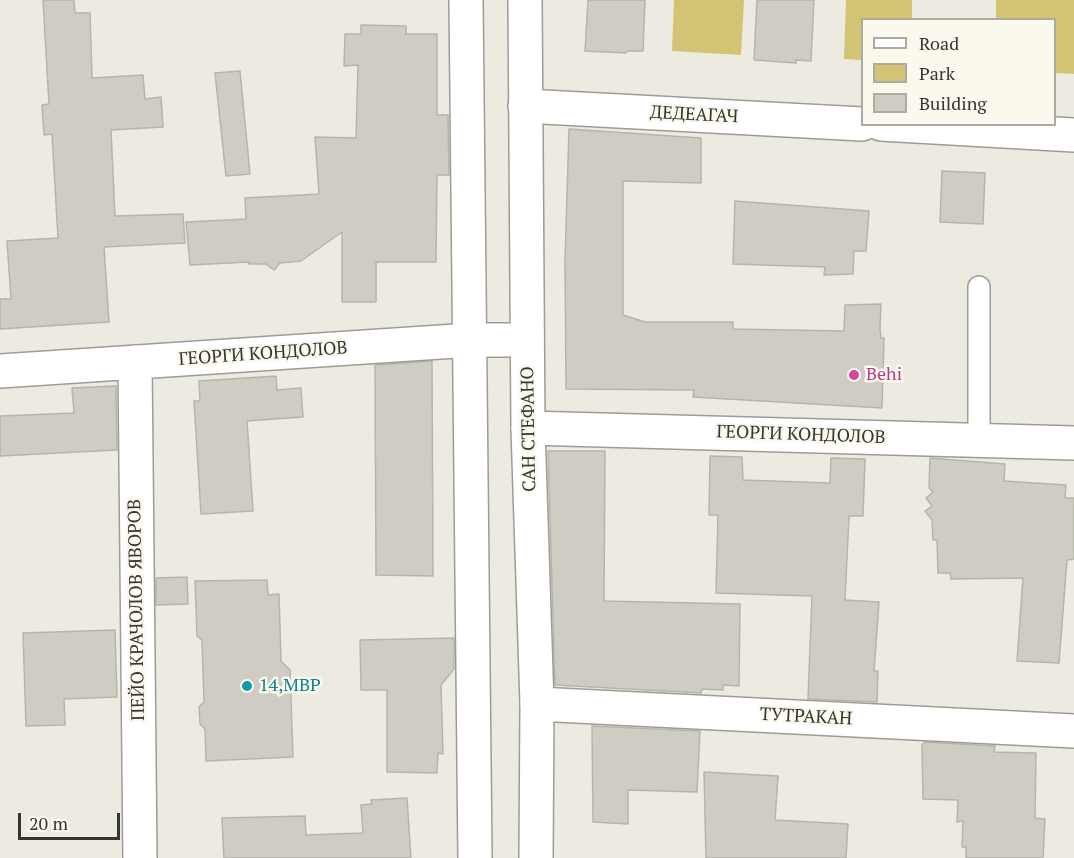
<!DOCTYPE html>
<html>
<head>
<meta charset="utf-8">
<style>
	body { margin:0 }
	#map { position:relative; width:1074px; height:858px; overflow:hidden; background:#edebe1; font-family:"PT Serif",serif }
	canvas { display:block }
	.legend { position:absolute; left:861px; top:18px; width:195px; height:108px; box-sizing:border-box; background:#fbf9ee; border:2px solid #acaba2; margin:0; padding:8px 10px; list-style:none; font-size:18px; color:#353531 }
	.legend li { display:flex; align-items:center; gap:12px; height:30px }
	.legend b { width:30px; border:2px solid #acaba2 }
	.scale { position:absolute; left:18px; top:813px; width:102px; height:27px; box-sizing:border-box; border:3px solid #353531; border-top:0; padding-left:8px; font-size:18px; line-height:21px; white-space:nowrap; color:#353531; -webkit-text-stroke:4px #fbf9ee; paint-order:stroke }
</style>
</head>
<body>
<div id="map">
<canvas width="1074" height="858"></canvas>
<ul class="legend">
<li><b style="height:8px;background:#fff"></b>Road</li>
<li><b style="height:16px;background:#d2c474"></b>Park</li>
<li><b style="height:16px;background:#cfcdc3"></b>Building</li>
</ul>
<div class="scale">20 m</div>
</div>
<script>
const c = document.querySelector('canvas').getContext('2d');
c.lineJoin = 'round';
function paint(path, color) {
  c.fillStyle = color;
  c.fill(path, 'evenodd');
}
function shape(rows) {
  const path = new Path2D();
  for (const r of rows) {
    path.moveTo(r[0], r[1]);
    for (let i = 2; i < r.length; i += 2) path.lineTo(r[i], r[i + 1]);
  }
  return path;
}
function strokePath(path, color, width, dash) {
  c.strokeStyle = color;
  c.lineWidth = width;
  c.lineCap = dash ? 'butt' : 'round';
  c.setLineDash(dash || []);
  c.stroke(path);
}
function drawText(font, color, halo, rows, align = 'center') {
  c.font = font + ' "PT Serif",serif';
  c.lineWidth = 5;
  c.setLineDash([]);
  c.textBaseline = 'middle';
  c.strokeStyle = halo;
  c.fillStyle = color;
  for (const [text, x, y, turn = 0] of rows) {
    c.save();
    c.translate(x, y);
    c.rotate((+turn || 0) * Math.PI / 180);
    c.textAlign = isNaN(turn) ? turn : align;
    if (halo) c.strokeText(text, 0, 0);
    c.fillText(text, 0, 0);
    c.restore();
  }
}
const green = shape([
	[674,0,744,0,741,55,672,51],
	[846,0,912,0,912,19,862,20,862,60,844,59],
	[996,0,1074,0,1074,74,1055,73,1054,20,996,19]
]);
const building = shape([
	[43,0,74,0,75,13,90,13,92,78,143,75,145,99,161,97,163,127,111,130,115,216,183,214,185,243,104,247,109,322,0,329,0,299,11,299,7,241,58,238,52,134,44,135,42,105,49,104,43,0],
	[588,0,645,0,643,51,627,51,626,53,585,51,588,0],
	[757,0,814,0,811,61,796,60,796,63,754,60,757,0],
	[361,25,406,26,406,34,437,34,437,115,448,115,449,175,437,175,436,262,376,262,376,302,342,302,342,232,301,261,280,263,274,270,266,264,249,264,249,262,190,265,186,222,246,219,245,198,319,194,315,137,356,138,358,65,344,66,345,34,361,34,361,25],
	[240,71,250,174,226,176,215,73,240,71],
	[569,129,701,138,701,183,623,181,623,315,645,322,733,322,733,329,844,331,845,305,881,304,880,329,881,338,884,338,882,408,693,397,694,390,566,389,565,261,569,129],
	[942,171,985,173,983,224,940,222,942,171],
	[735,201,869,211,866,251,854,251,853,274,824,275,825,267,733,264,735,201],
	[432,361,433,576,376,575,375,365,432,361],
	[276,376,277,390,301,388,303,417,247,421,253,511,201,514,194,401,200,401,199,381,276,376],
	[116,386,117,450,0,456,0,416,74,413,72,388,116,386],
	[548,451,605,451,604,601,740,604,739,686,723,685,723,690,702,689,701,693,555,685,548,451],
	[710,456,742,457,743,480,830,483,831,458,865,459,863,516,849,516,845,600,879,602,874,671,878,671,877,702,808,699,812,596,716,593,718,515,709,515,710,456],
	[930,458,1005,464,1004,481,1066,485,1065,498,1074,498,1074,559,1067,560,1059,663,1017,661,1023,578,951,579,950,573,938,573,937,540,933,540,932,520,925,511,932,506,926,498,933,492,929,488,930,458],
	[187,577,188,604,156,605,156,578,187,577],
	[267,580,268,595,279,594,281,661,290,670,293,757,206,761,205,729,200,724,199,707,204,702,202,640,197,636,195,581,267,580],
	[115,630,117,697,64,699,65,725,26,726,23,633,115,630],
	[454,638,454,669,441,685,443,754,438,753,437,773,387,772,387,690,361,690,360,640,454,638],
	[592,726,700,731,697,792,628,790,628,824,593,822,592,726],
	[925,742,995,746,994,752,1036,753,1035,818,1045,819,1043,858,966,858,966,847,962,847,963,821,957,822,958,800,923,799,922,745,925,742],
	[704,772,778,776,775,820,848,824,846,858,706,858,704,772],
	[407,798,411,858,224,858,222,818,305,816,306,835,363,833,361,805,372,804,371,800,407,798]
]);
const lane = shape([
	[979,439,979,287]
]);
const street = shape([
	[525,106,862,124],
	[881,124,1074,135],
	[135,362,140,858],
	[0,371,471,340,527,340],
	[528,428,1074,443],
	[537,704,1074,731]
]);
const secondary = shape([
	[466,0,475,858],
	[525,0,528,428,537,704,536,858]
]);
const markers = [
	[854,375,6,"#d1479c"],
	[247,686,6,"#0f9aa8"]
];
const streetNames = [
	["ДЕДЕАГАЧ",694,115,3],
	["ГЕОРГИ КОНДОЛОВ",263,354,-4],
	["САН СТЕФАНО",529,429,-91],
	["ГЕОРГИ КОНДОЛОВ",801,435,2],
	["ПЕЙО КРАЧОЛОВ ЯВОРОВ",137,610,-91],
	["ТУТРАКАН",806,717,3]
];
const hotelNames = [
	["Behi",866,375]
];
const cultureNames = [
	["14,МВР",259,686]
];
paint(green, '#d2c474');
paint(building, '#cfcdc3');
strokePath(building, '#b6b5aa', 1.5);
strokePath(lane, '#9e9c92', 24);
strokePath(street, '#9e9c92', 36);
strokePath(secondary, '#9e9c92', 36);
strokePath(lane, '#fff', 21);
strokePath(street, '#fff', 33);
strokePath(secondary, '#fff', 33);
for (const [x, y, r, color] of markers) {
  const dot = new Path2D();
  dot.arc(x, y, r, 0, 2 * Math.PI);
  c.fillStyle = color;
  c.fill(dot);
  strokePath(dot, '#fbf9ee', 2);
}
drawText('18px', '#353531', '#fbf9ee', streetNames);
drawText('18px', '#b23c85', '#fbf9ee', hotelNames, 'left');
drawText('18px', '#0d838f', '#fbf9ee', cultureNames, 'left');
</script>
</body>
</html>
